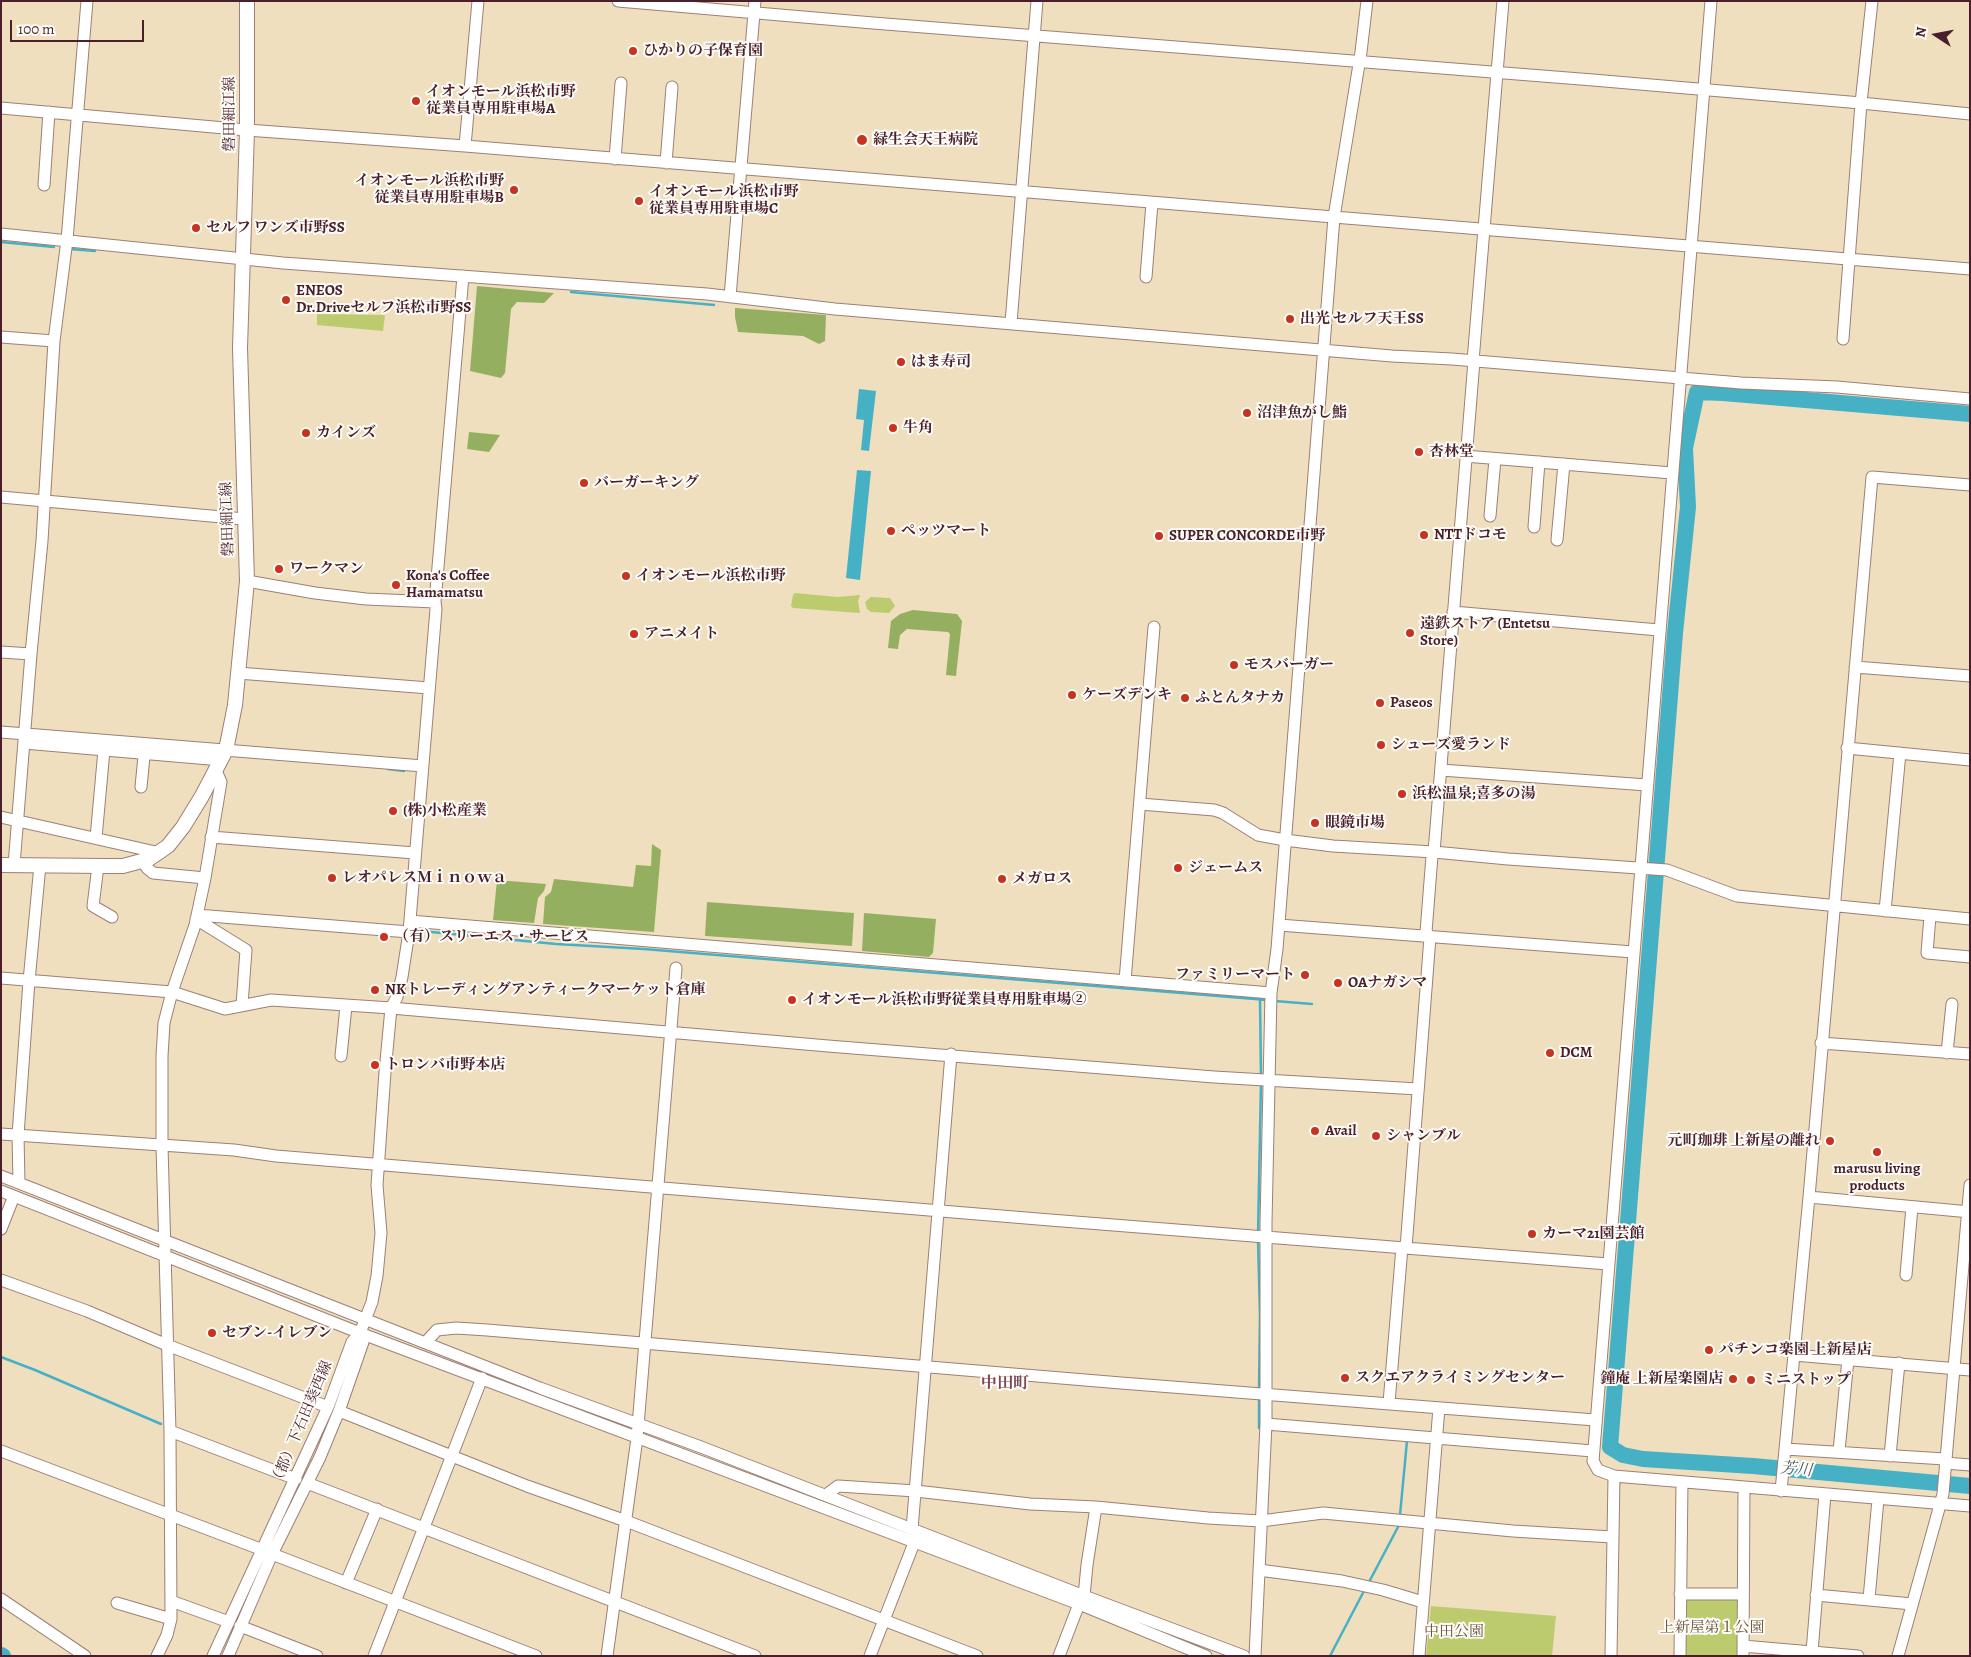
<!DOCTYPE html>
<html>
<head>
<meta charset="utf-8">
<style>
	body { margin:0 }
	#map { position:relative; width:1971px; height:1657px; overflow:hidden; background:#f0dfbf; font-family:Alegreya,serif }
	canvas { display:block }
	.frame { position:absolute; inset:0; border:2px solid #4a1f2b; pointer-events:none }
	.north { position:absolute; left:1911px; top:10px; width:50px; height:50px; -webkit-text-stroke:4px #fdfcf7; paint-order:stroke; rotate:281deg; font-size:14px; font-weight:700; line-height:20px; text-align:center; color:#4a1f2b }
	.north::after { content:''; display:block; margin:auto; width:18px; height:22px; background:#4a1f2b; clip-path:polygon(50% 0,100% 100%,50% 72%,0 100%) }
	.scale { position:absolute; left:10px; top:20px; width:134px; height:22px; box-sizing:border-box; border:2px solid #4a1f2b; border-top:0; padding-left:6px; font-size:15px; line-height:18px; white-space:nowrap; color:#4a1f2b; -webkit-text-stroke:4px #fdfcf7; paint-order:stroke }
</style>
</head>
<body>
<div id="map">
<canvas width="1971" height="1657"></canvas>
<div class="frame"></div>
<div class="north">N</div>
<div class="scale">100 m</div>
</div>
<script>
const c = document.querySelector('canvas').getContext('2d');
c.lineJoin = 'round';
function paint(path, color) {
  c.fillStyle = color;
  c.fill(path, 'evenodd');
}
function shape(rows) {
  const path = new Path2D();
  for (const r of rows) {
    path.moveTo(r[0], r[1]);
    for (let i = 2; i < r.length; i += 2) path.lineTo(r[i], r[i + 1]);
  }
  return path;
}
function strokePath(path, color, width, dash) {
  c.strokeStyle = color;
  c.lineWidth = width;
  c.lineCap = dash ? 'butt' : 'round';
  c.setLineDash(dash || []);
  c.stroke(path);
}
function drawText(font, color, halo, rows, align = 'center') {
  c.font = font + ' Alegreya,"Noto Serif JP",serif';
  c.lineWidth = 4;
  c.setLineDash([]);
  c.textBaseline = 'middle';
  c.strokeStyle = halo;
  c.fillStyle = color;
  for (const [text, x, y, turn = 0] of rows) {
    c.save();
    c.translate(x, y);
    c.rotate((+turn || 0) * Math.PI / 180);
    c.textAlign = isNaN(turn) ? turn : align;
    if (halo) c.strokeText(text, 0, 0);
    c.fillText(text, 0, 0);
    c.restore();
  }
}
const green = shape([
	[317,314,385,315,383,331,317,325],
	[795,593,837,597,860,595,858,601,860,613,793,608,791,606,793,595],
	[871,597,890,598,895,606,889,613,871,612,867,609,865,602],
	[1686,1600,1739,1600,1738,1656,1686,1656],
	[1431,1606,1556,1616,1552,1656,1426,1656]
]);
const forest = shape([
	[477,286,554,293,544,303,517,302,511,309,505,373,501,378,470,371],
	[735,308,826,315,825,341,819,344,803,336,738,332,735,317],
	[469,432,500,435,489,452,467,449],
	[913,610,957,614,962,621,956,676,946,675,950,634,948,632,907,629,900,635,898,649,888,648,891,621,900,614],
	[652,844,661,850,654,932,543,924,545,897,551,892,554,879,633,887,636,865,651,866],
	[497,880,546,884,544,891,538,898,534,923,493,920],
	[707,902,854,913,852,946,705,936],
	[864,913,936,919,933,953,929,957,862,951]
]);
const water = shape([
	[859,389,876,391,869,451,861,450,864,420,856,419],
	[857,470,871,471,860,580,846,578]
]);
const stream = shape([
	[1,242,54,247],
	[70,249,95,251],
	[571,292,714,305],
	[388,769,404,771],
	[421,931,556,944,644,949,1267,1000],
	[1260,1000,1261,1077],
	[1275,1001,1312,1004],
	[1258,1234,1261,1082],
	[1258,1240,1260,1315,1259,1389],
	[1,1357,35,1370,161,1424],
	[1259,1397,1259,1428,1263,1428],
	[1400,1515,1407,1441,1405,1441],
	[1368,1584,1398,1527],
	[1330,1656,1365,1589]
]);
const river = shape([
	[1970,414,1723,393,1697,392,1685,448,1688,507,1675,633,1610,1447,1623,1455,1643,1459,1753,1466,1970,1486],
	[1,1655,3,1656]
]);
const minor = shape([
	[618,1,873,23,1593,80,1861,103,1970,114],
	[1711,1,1593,1461,1598,1470,1614,1476,1970,1506],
	[1,108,247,130,465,146,1970,269],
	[465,146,478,1],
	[615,159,621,83],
	[666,163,672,87],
	[44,185,49,112],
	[1,234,283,263,707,294,835,309,1392,356,1452,359,1741,383,1837,387,1970,399],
	[1146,277,1152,203],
	[730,297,755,1],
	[1011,323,1037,1],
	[1,337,54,341],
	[1843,339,1861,103,1872,1],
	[1473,361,1503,1],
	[1465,456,1672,473],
	[1,497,244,519],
	[1490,516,1495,459],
	[1534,527,1539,462],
	[1557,540,1564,464],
	[247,581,315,593,366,599,435,602],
	[1453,612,1659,630],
	[1,652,31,654],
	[1855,667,1970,676],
	[238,673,429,688],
	[1,732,423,766],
	[24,743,221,760],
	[1847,748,1970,760],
	[1441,770,1647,785],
	[141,787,145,746],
	[1140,804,1214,810,1223,813,1258,835,1285,840,1333,846,1434,852,1508,859,1667,870,1737,896,1970,919],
	[1,817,160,853],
	[211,837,415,853],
	[96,838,104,750],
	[143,861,147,868,153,873,205,878],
	[14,865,31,654,42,541,54,341,67,240,87,1],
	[98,866,93,906,112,917],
	[1885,911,1900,753],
	[197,915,409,932],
	[1930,916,1927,953,1970,957],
	[196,919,246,950,242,1005],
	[410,921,1271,993],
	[1279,925,1633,952],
	[1,978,172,992,225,1009,271,1000,391,1008,828,1046,1214,1077,1418,1089],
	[1125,981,1154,627],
	[1821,1043,1970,1054],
	[1947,1053,1952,1004],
	[341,1056,346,1006],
	[1,1134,234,1150,276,1156,1050,1220,1608,1264],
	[1,1176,540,1388,701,1447,1084,1596,1244,1656],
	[19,1183,18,1135,29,981,40,865],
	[1,1191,360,1333,1079,1604,1206,1656],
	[1809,1197,1970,1212],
	[1,1229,14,1196],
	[1406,1248,1430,937,1426,932,1432,856,1434,852,1474,361],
	[1906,1275,1912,1207],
	[1,1280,87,1311,167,1345,328,1407],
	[426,1342,437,1330,456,1328,487,1330,1121,1383,1595,1420],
	[1794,1355,1970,1370],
	[1389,1403,1402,1247],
	[339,1411,527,1486,626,1521,977,1656],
	[1266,1424,1593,1451],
	[170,1431,296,1479],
	[1785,1449,1945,1459],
	[1,1451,263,1550],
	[1839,1451,1848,1359],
	[1890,1456,1899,1363],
	[1945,1463,1970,1465],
	[307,1483,755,1656],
	[1781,1491,1809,1197,1872,477,1970,485],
	[826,1495,838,1486,916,1491,1030,1504,1096,1507,1208,1518,1261,1521,1323,1513,1513,1531,1612,1537],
	[912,1529,951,1054],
	[272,1554,536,1656],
	[1259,1570,1342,1581,1383,1590,1423,1602],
	[346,1583,377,1509],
	[1680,1594,1743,1594],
	[1816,1595,1912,1604],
	[1084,1596,1087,1565,1096,1507],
	[1,1599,85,1656],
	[1869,1599,1878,1499],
	[171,1601,229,1622],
	[117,1603,171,1619],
	[240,1626,317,1656],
	[1743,1646,1858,1656],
	[1812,1652,1825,1494],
	[157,1656,167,1635,171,1619,170,1431,162,1146,162,1056,164,1023,172,992,195,925,205,878,221,782,216,771],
	[213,1656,328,1407,352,1342,360,1333,372,1302,377,1276,381,1233,377,1185,385,1072,391,1008,397,997,402,977,409,932,436,609,435,602,463,276],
	[228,1656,272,1554,320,1457,339,1411,363,1342,360,1333],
	[374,1656,482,1378],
	[607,1656,637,1438,676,968],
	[870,1656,914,1543],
	[1059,1656,1079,1604],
	[1255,1656,1266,1424,1266,1223,1271,993,1277,949,1334,217,1361,52,1367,1],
	[1419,1656,1439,1408],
	[1611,1656,1614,1476],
	[1680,1656,1682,1482],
	[1743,1656,1744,1487],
	[1898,1656,1943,1494,1970,1185]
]);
const major = shape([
	[1,865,106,866,123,866,149,859,168,846,183,827,202,796,226,750,235,705,247,581,240,348,247,130,247,1]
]);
const markers = [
	[633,51,5,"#c8321e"],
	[416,101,5,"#c8321e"],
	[862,140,6,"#c8321e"],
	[514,190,5,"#c8321e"],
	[639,201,5,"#c8321e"],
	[196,228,5,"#c8321e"],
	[286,300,5,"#c8321e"],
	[1290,319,5,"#c8321e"],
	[901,362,5,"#c8321e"],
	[1247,413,5,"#c8321e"],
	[893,428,5,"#c8321e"],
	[306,433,5,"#c8321e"],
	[1419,452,5,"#c8321e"],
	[584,483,5,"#c8321e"],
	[891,531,5,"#c8321e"],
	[1424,535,5,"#c8321e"],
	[1159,536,5,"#c8321e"],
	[279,569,5,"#c8321e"],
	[626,576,5,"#c8321e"],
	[396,585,5,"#c8321e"],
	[1410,633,5,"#c8321e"],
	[634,634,5,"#c8321e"],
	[1234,665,5,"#c8321e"],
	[1072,695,5,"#c8321e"],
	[1185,698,5,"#c8321e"],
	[1380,703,5,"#c8321e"],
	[1381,745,5,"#c8321e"],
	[1402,794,5,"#c8321e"],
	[393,811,5,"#c8321e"],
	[1315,823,5,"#c8321e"],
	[1178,868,5,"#c8321e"],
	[332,878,5,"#c8321e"],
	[1002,879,5,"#c8321e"],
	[384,937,5,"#c8321e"],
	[1305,975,5,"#c8321e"],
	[1338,983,5,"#c8321e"],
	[375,990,5,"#c8321e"],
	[792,1000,5,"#c8321e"],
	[1550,1053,5,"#c8321e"],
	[375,1065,5,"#c8321e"],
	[1315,1131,5,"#c8321e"],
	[1376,1136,5,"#c8321e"],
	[1830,1141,5,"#c8321e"],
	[1877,1152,5,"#c8321e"],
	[1532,1234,5,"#c8321e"],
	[212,1333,5,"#c8321e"],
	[1709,1350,5,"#c8321e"],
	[1345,1378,5,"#c8321e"],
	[1733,1379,5,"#c8321e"],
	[1751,1380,5,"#c8321e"]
];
const poiNames = [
	["ひかりの子保育園",643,51],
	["イオンモール浜松市野",426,92],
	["従業員専用駐車場A",426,109],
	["緑生会天王病院",873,140],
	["イオンモール浜松市野",504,181,"right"],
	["従業員専用駐車場B",504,198,"right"],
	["イオンモール浜松市野",649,192],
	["従業員専用駐車場C",649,209],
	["セルフ ワンズ市野SS",206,228],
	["ENEOS",296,291],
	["Dr.Driveセルフ浜松市野SS",296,308],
	["出光 セルフ天王SS",1300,319],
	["はま寿司",911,362],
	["沼津魚がし鮨",1257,413],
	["牛角",903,428],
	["カインズ",316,433],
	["杏林堂",1429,452],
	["バーガーキング",594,483],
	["ペッツマート",901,531],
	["NTTドコモ",1434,535],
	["SUPER CONCORDE市野",1169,536],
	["ワークマン",289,569],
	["Kona's Coffee",406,576],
	["Hamamatsu",406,593],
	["イオンモール浜松市野",636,576],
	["遠鉄ストア (Entetsu",1420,624],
	["Store)",1420,641],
	["アニメイト",644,634],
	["モスバーガー",1244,665],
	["ケーズデンキ",1082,695],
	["ふとんタナカ",1195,698],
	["Paseos",1390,703],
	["シューズ愛ランド",1391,745],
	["浜松温泉;喜多の湯",1412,794],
	["(株)小松産業",403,811],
	["眼鏡市場",1325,823],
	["ジェームス",1188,868],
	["レオパレスＭｉｎｏｗａ",342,878],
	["メガロス",1012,879],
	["（有）スリーエス・サービス",394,937],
	["ファミリーマート",1295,975,"right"],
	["OAナガシマ",1348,983],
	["NKトレーディングアンティークマーケット倉庫",385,990],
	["イオンモール浜松市野従業員専用駐車場②",802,1000],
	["DCM",1560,1053],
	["トロンバ市野本店",385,1065],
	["Avail",1325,1131],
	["シャンブル",1386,1136],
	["元町珈琲 上新屋の離れ",1820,1141,"right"],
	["marusu living",1877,1169,"center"],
	["products",1877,1186,"center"],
	["カーマ21園芸館",1542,1234],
	["セブン-イレブン",222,1333],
	["パチンコ楽園 上新屋店",1719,1350],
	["スクエアクライミングセンター",1355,1378],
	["鐘庵 上新屋楽園店",1723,1379,"right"],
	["ミニストップ",1761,1380]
];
const streetNames = [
	["磐田細江線",230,114,-90],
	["磐田細江線",228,519,-92],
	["（都）下石田葵西線",302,1424,-67]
];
const parkNames = [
	["上新屋第１公園",1712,1628],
	["中田公園",1454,1632]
];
const neighbourhoodNames = [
	["中田町",1005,1384]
];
const waterNames = [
	["芳川",1796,1470,5]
];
paint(green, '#bccb6e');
paint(forest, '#95af61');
paint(water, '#46b0c5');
strokePath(stream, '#46b0c5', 2.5);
strokePath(river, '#46b0c5', 16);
strokePath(minor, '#9d7f75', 13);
strokePath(major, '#9d7f75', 16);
strokePath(minor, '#fff', 11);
strokePath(major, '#fff', 14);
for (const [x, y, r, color] of markers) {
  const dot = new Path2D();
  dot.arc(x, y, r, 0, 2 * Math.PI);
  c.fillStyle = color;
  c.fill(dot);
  strokePath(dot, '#fdfcf7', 2);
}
drawText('bold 15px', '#4a1f2b', '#fdfcf7', poiNames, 'left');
drawText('15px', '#4a1f2b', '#fdfcf7', streetNames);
drawText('15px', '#6c533f', '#fdfcf7', parkNames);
drawText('bold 16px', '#7c4857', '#fdfcf7', neighbourhoodNames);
drawText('italic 16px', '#485969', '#fdfcf7', waterNames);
</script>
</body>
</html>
